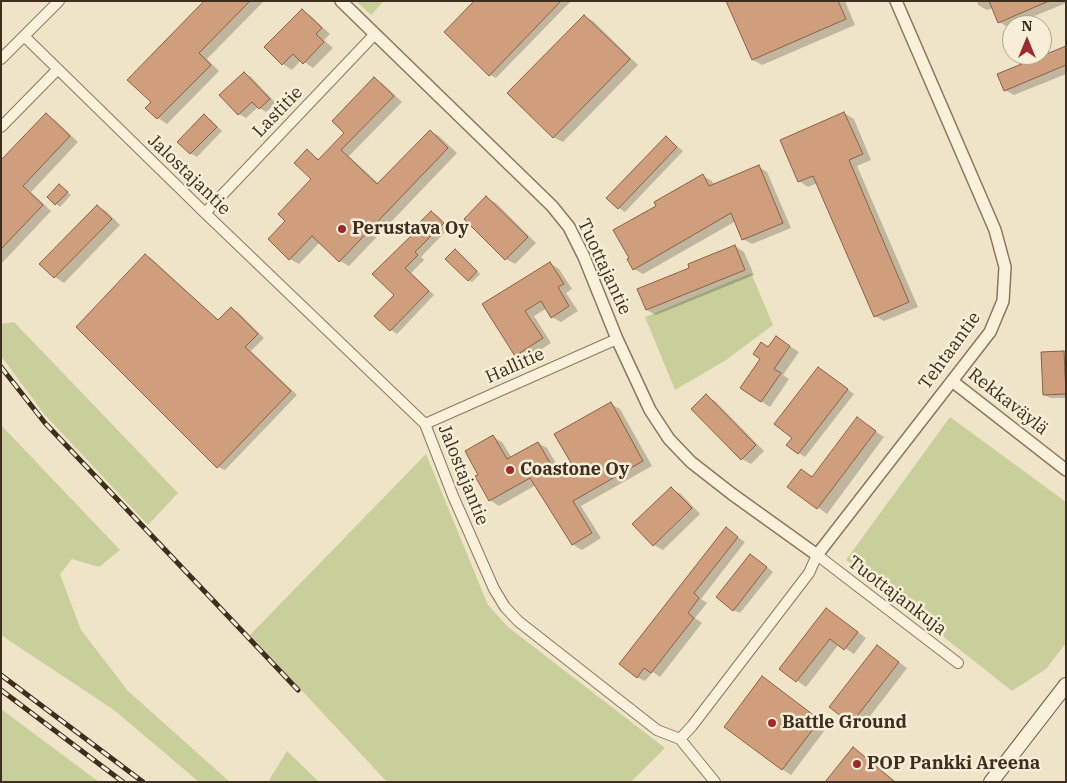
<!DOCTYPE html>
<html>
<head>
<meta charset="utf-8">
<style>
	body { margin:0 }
	#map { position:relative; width:1067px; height:783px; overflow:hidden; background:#f0e4c8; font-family:"IBM Plex Serif",serif }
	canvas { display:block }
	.frame { position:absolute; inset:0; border:2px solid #3d2e20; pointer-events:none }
	.north { position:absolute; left:1002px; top:15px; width:50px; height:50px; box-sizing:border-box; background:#f7eed8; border:1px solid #ada18e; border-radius:50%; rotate:0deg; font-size:14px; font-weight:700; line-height:20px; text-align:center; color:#3d2e20 }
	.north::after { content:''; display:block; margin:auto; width:18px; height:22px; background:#9e2a2b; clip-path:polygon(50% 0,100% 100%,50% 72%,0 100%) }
</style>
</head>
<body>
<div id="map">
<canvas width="1067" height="783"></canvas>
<div class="frame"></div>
<div class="north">N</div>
</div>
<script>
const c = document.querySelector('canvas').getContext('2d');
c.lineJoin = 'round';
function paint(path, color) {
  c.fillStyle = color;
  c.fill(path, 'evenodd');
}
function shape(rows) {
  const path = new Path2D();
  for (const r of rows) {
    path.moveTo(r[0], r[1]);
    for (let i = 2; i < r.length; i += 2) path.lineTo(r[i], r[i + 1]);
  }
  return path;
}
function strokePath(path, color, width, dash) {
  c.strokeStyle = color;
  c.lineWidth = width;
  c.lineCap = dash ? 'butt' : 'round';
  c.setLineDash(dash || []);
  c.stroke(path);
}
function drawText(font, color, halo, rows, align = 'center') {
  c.font = font + ' "IBM Plex Serif",serif';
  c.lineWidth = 5;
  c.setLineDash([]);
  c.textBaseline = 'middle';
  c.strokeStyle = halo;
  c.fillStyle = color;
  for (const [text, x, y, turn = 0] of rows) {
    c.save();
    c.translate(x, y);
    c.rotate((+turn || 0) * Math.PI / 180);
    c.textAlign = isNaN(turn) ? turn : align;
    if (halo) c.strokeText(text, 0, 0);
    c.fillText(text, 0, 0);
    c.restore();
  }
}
const green = shape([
	[356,1,384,1,371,15],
	[751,273,773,325,726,360,675,390,645,317],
	[14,322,178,493,148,525,45,415,1,356,1,324],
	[950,417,1066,502,1066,643,1046,669,1012,691,846,560],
	[1,425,120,550,99,567,72,559,60,574,81,630,128,691,230,782,199,782,114,710,1,635],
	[426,454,488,605,508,627,665,748,631,782,387,782,250,635],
	[1,709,99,782,1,782],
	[287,751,319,782,268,782]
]);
const shadow = shape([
	[206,1,264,1,207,59,219,71,167,124,158,118,147,108,152,102],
	[476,1,571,1,496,78,490,75],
	[728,1,845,1,855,25,762,65,753,60],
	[977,1,1066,1,1066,3,1008,27,999,22,993,8,987,10,978,5],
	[302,10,311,16,330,34,324,40,333,48,313,68,301,60,292,70,283,64,266,47],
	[584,16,593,21,638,65,563,142,553,137],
	[1066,47,1066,74,1014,95,1005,90],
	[244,73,251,77,276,103,266,112,258,107,246,118,239,114,221,95],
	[375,79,383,84,402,102,349,156,379,184,430,131,439,136,457,153,349,266,340,261,320,242,299,264,290,259,287,221,312,179,307,151,320,160,346,133],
	[844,113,854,119,871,160,857,166,918,307,884,321,875,316,818,183,808,187,799,181],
	[46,115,55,120,78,142,31,192,51,211,1,264,1,162],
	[204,116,211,120,222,131,197,157,190,153],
	[666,137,683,151,625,212,619,208],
	[759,167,767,172,791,228,752,244,743,239,736,221,643,274,634,269,658,206,703,176,712,181,714,185],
	[59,186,71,195,60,207,48,197],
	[487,198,496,203,536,243,515,264,506,259],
	[97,206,106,211,120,225,64,283,55,277,41,264],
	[431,212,438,216,449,228,421,257,424,260,411,273,434,295,397,334,391,330,375,316,395,295,414,234],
	[735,246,744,252,754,275,656,315,647,310,691,269],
	[459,253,480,274,472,282,468,280],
	[146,255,152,259,219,321,231,308,238,312,264,338,251,351,297,395,225,470,218,467],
	[550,263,559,269,572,289,566,293,578,311,561,322,552,317,547,308,534,316,551,343,525,360,516,355,484,305],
	[785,343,799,352,783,375,789,379,770,407,761,401,769,348],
	[1064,352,1066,353,1066,398,1051,398,1044,395],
	[825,373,854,394,805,457,799,453,793,438],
	[706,396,715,401,764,451,751,464,742,459],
	[611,404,620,409,652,466,581,506,601,538,582,550,572,544,536,485,499,506,490,500,480,475,493,437,502,442,512,458,538,443,547,448,563,475,575,468],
	[857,419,884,437,827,514,789,486,801,470,813,477],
	[671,489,681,494,700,514,663,550,654,545],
	[726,529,745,542,701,599,707,603,695,618,702,623,660,677,653,672,645,681,637,677],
	[757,559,773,572,740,613,733,610],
	[827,609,866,638,854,654,839,644,806,687,781,669],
	[878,647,907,668,861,728,852,723],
	[762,678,828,726,791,775,782,769],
	[853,749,862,754,896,782,827,782]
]);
const building = shape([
	[204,1,250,1,199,53,211,65,157,119,145,108,151,102,127,80,204,1],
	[474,1,561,1,489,76,444,32,474,1],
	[726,1,838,1,846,19,752,60,726,1],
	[989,1,1049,1,998,23,989,1],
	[302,9,322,28,316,34,324,42,303,64,293,54,282,65,264,47,302,9],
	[584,15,630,59,553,138,507,93,584,15],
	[1066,46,1066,65,1004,91,997,74,1066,46],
	[244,72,270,99,259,109,252,102,238,115,219,95,244,72],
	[374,77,394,96,341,150,377,184,430,130,448,148,339,262,312,236,289,260,268,239,285,221,278,214,311,179,294,163,307,149,318,160,344,133,332,121,374,77],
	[844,112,863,154,849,160,909,302,874,317,813,176,798,182,780,140,844,112],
	[46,113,70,136,23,186,43,205,1,249,1,160,46,113],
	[204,114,217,127,190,154,177,142,204,114],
	[666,136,677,147,618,209,606,198,666,136],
	[759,165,783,223,742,240,731,213,633,270,627,259,629,258,613,230,656,206,654,202,703,174,709,186,759,165],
	[59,184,68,192,55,205,47,197,59,184],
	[486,196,528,237,505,260,464,219,486,196],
	[97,205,112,219,54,278,39,264,97,205],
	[431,211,444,223,415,252,418,255,405,268,429,291,390,331,374,316,394,295,372,274,413,234,411,231,431,211],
	[735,245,745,270,646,310,637,289,689,268,688,264,735,245],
	[455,249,477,271,468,281,445,259,455,249],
	[145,254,218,320,231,307,258,334,245,347,291,391,217,468,76,327,145,254],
	[550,262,564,284,558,287,569,306,551,318,541,301,525,311,543,338,515,356,482,304,550,262],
	[776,336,790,346,774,369,781,373,761,402,740,388,760,359,753,354,761,342,768,347,776,336],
	[1064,351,1066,394,1043,395,1041,352,1064,351],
	[818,367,848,389,798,454,786,445,792,438,774,424,818,367],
	[706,394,756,445,741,460,691,409,706,394],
	[611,402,643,461,573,501,592,533,572,545,530,478,489,501,475,476,478,475,465,451,493,435,507,459,538,442,558,477,574,468,554,434,611,402],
	[857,417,876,431,817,509,787,487,801,469,812,477,857,417],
	[671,487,692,508,653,546,632,524,671,487],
	[726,527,738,537,694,593,699,598,688,613,694,618,651,673,644,668,637,678,619,664,726,527],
	[750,554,767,567,733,611,716,597,750,554],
	[826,608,858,632,844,650,830,639,796,682,779,669,826,608],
	[877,645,899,662,851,724,829,707,877,645],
	[762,676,820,720,782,770,724,727,762,676],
	[853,747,895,782,825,782,853,747]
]);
const minor = shape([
	[25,37,205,213,425,424,453,496,494,589,505,607,518,621,657,730,680,739,692,726,809,573,817,555,958,663],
	[1,59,59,1],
	[1,127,57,70],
	[205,213,375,34],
	[425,424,617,339],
	[680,739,715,782]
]);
const tertiary = shape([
	[341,1,552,206,569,227,584,257,617,339,650,410,669,439,691,462,732,494,817,555,990,332,1003,301,1005,267,995,230,896,1],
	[952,381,1066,470]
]);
const secondary = shape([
	[991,782,1066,685]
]);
const rail = shape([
	[1,367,45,423,298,690],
	[1,675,143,782],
	[1,690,123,782]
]);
const markers = [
	[342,229,5,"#9e2a2b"],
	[510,470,5,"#9e2a2b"],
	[772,723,5,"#9e2a2b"],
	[857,764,5,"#9e2a2b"]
];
const streetNames = [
	["Lastitie",278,112,-46],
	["Jalostajantie",189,175,44],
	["Tuottajantie",604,267,65],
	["Tehtaantie",950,351,-54],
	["Hallitie",515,366,-24],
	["Rekkaväylä",1008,402,38],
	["Jalostajantie",463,475,68],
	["Tuottajankuja",897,596,37]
];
const poiNames = [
	["Perustava Oy",352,229],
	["Coastone Oy",520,470],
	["Battle Ground",782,723],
	["POP Pankki Areena",867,764]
];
paint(green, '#c9cf9b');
paint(shadow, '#0003');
paint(building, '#cf9f7d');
strokePath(building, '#8d5f41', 1);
strokePath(minor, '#8d765c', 12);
strokePath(tertiary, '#8d765c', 14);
strokePath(secondary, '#6f573f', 16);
strokePath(minor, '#faf1dc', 10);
strokePath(tertiary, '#faf1dc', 11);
strokePath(secondary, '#faf1dc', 14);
strokePath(rail, '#3d2e20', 5);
strokePath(rail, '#f7eed8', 3, [9]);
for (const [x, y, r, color] of markers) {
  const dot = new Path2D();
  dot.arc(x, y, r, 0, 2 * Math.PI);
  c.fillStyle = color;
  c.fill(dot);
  strokePath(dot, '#f7eed8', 2);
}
drawText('18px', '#3d2e20', '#f7eed8', streetNames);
drawText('bold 18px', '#3d2e20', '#f7eed8', poiNames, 'left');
</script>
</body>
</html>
